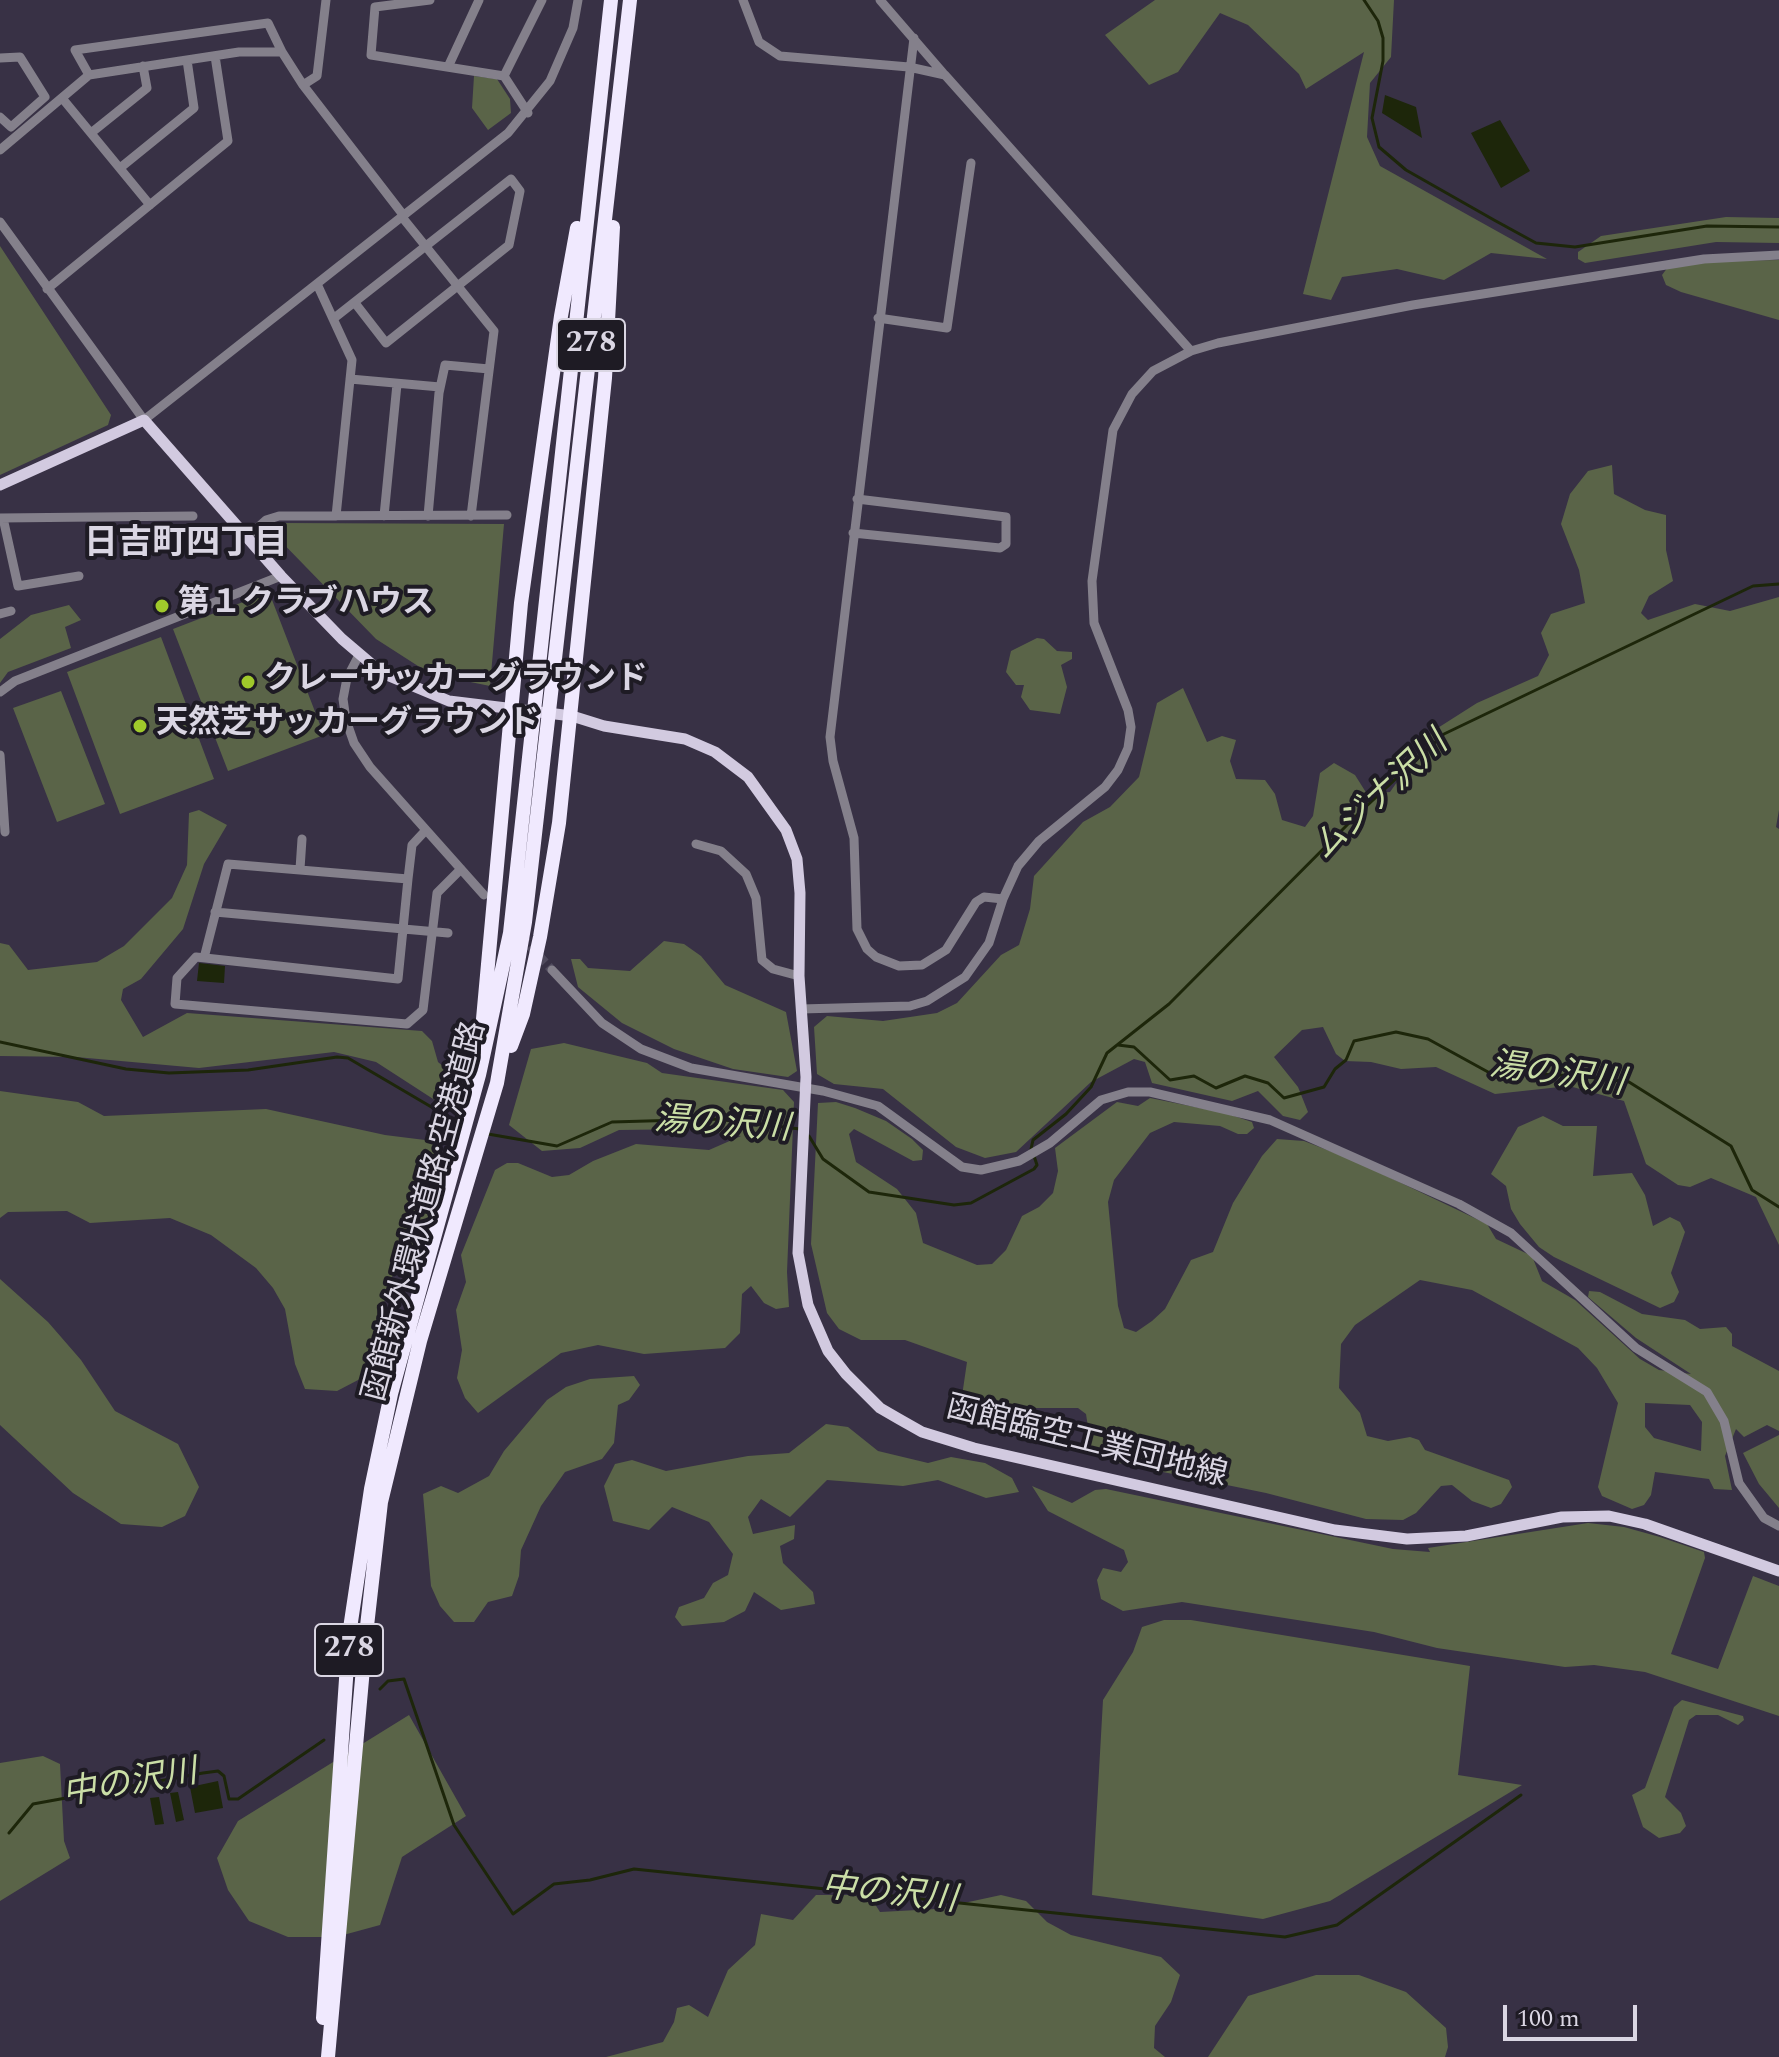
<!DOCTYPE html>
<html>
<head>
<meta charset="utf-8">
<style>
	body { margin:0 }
	#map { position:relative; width:1779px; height:2057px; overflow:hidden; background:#383145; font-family:Spectral,serif }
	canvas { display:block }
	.scale { position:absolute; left:1503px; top:2005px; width:134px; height:36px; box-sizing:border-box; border:4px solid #dad6e3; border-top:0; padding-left:10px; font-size:24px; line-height:28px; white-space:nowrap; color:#dad6e3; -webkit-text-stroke:6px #1e1b24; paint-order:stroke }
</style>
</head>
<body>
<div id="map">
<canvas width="1779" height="2057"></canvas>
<div class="scale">100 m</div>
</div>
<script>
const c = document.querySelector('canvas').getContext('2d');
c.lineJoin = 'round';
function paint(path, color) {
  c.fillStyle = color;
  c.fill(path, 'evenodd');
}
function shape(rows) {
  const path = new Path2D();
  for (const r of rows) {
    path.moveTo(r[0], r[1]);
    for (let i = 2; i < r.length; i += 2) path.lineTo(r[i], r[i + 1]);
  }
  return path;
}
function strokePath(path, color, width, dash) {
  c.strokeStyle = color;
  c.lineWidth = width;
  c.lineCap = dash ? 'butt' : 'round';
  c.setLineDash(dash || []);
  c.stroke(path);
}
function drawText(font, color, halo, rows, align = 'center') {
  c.font = font + ' Spectral,"Noto Sans JP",serif';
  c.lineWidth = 8;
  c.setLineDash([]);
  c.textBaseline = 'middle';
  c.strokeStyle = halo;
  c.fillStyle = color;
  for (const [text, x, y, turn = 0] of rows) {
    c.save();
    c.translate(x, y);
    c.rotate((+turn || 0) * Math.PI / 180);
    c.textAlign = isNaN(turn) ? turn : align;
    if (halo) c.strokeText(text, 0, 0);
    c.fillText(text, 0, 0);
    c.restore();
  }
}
const green = shape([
	[1155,0,1394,0,1391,57,1370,83,1367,137,1380,166,1547,259,1491,253,1444,280,1397,269,1342,277,1331,300,1303,294,1364,52,1306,89,1299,74,1248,25,1220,13,1178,72,1149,85,1105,35],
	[474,76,497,79,510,99,511,113,488,130,472,108],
	[1726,217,1779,218,1779,243,1716,242,1585,263,1578,259,1578,252,1601,236],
	[0,246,111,415,108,425,0,475],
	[1779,260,1779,320,1681,292,1666,285,1662,275,1668,267,1721,261],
	[1612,465,1614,494,1645,510,1666,515,1666,550,1673,581,1649,596,1641,613,1648,620,1695,604,1730,611,1779,597,1779,810,1776,827,1779,829,1779,1245,1756,1197,1711,1178,1690,1187,1678,1185,1646,1164,1624,1101,1569,1086,1495,1094,1436,1067,1401,1069,1371,1062,1345,1061,1336,1054,1323,1027,1302,1030,1274,1057,1298,1087,1308,1112,1300,1120,1283,1116,1258,1091,1232,1101,1152,1083,1145,1062,1134,1059,1091,1082,1016,1152,985,1158,956,1147,883,1089,834,1084,817,1074,814,1027,827,1016,883,1021,937,1013,957,1003,1001,955,1019,945,1030,909,1034,876,1083,822,1110,807,1139,777,1157,703,1183,688,1207,742,1222,736,1236,740,1230,761,1236,779,1265,780,1275,794,1282,820,1305,827,1313,816,1320,773,1334,763,1355,775,1367,794,1390,792,1433,731,1477,703,1538,676,1549,655,1541,633,1551,614,1585,603,1579,570,1561,524,1570,494,1588,471],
	[283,523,504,524,490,686,446,677,418,666,376,639,269,529],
	[269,592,324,735,228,771,173,629],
	[69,605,81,620,65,627,71,648,8,672,0,683,0,639,31,615],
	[161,637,214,779,120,814,67,672],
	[1037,638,1044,639,1057,651,1072,652,1072,659,1061,665,1067,687,1060,714,1030,710,1021,697,1024,685,1016,685,1006,672,1011,651],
	[61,691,105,804,57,822,13,708],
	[199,810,227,825,204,864,183,929,141,979,123,989,121,1000,143,1037,187,1013,422,1031,432,1041,438,1062,472,1091,461,1117,376,1062,334,1052,199,1068,76,1057,0,1056,0,943,9,945,28,970,97,962,124,946,172,898,187,865,189,813],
	[664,941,684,944,701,956,725,985,786,1012,797,1071,788,1077,733,1069,674,1049,622,1023,578,987,571,959,580,959,588,968,630,971],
	[564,1043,647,1063,662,1073,783,1090,794,1102,787,1272,789,1307,776,1309,764,1303,751,1286,742,1294,740,1333,725,1348,644,1354,598,1345,561,1353,478,1413,465,1398,457,1378,462,1350,456,1310,466,1282,461,1255,495,1170,507,1163,518,1163,552,1177,569,1175,593,1161,636,1144,709,1150,741,1136,695,1129,619,1130,580,1148,542,1151,509,1125,531,1049],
	[0,1091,78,1102,104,1116,266,1109,385,1135,433,1141,451,1162,427,1243,395,1252,393,1274,360,1379,337,1391,305,1389,295,1364,285,1309,273,1288,256,1268,211,1235,170,1218,90,1223,67,1211,8,1212,0,1218],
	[1150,1098,1225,1113,1252,1122,1254,1128,1247,1134,1238,1134,1220,1126,1174,1122,1150,1133,1114,1180,1108,1202,1118,1306,1124,1328,1136,1332,1152,1321,1165,1309,1191,1260,1213,1252,1233,1203,1262,1156,1277,1139,1304,1141,1353,1160,1487,1224,1496,1239,1532,1256,1542,1281,1575,1300,1640,1359,1659,1370,1691,1374,1636,1338,1588,1297,1589,1291,1600,1292,1642,1314,1685,1320,1700,1329,1726,1327,1732,1334,1732,1346,1779,1371,1779,1431,1767,1425,1744,1437,1736,1429,1725,1456,1732,1490,1714,1489,1709,1479,1655,1472,1651,1495,1644,1505,1632,1509,1602,1496,1598,1487,1618,1403,1597,1368,1578,1348,1472,1290,1420,1280,1355,1325,1341,1344,1339,1388,1360,1413,1367,1436,1388,1441,1410,1437,1419,1440,1425,1450,1509,1480,1512,1487,1501,1504,1491,1508,1472,1501,1452,1485,1441,1486,1416,1513,1403,1520,1366,1519,1266,1493,1114,1462,1091,1447,1086,1414,1078,1408,1031,1408,1010,1423,994,1426,979,1422,968,1413,962,1396,967,1362,905,1340,861,1340,839,1329,827,1313,811,1244,818,1103,836,1102,855,1108,886,1121,912,1139,923,1150,922,1160,913,1161,854,1129,849,1134,856,1162,897,1189,916,1213,923,1243,977,1265,992,1264,1006,1250,1022,1216,1039,1207,1053,1193,1058,1171,1055,1148,1117,1102,1138,1106],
	[1645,1403,1690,1405,1702,1422,1701,1451,1654,1438,1645,1427],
	[1543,1116,1563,1126,1597,1126,1593,1176,1632,1173,1645,1195,1653,1226,1670,1217,1680,1222,1685,1232,1671,1273,1679,1292,1674,1302,1660,1308,1554,1257,1539,1247,1520,1224,1511,1209,1506,1186,1491,1174,1518,1127],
	[0,1279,48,1322,81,1360,115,1411,178,1444,199,1487,185,1516,162,1527,121,1524,73,1493,0,1425],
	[634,1376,640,1385,629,1400,618,1405,614,1443,602,1459,565,1472,541,1506,521,1550,519,1576,512,1596,488,1602,474,1622,454,1622,440,1606,431,1586,423,1494,441,1486,458,1493,489,1476,504,1451,547,1400,566,1387,590,1379],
	[826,1424,848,1427,878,1451,928,1463,951,1457,985,1463,1012,1478,1019,1492,986,1498,938,1480,903,1486,827,1480,790,1517,761,1499,748,1517,753,1534,795,1525,794,1539,780,1546,783,1563,813,1592,815,1604,781,1610,754,1592,745,1611,724,1622,682,1626,675,1617,679,1607,704,1598,713,1583,728,1575,733,1554,709,1522,672,1507,649,1530,613,1521,604,1486,615,1464,632,1460,666,1471,748,1456,789,1453],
	[1779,1435,1779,1508,1759,1484,1743,1453],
	[1032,1486,1072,1503,1095,1490,1106,1489,1393,1549,1430,1552,1428,1548,1588,1523,1624,1527,1660,1537,1704,1552,1705,1558,1671,1654,1718,1669,1753,1576,1779,1586,1779,1716,1645,1672,1594,1665,1565,1667,1437,1648,1374,1632,1182,1602,1123,1611,1101,1599,1097,1580,1103,1568,1121,1572,1128,1562,1124,1550,1048,1511],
	[1164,1620,1191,1620,1470,1666,1458,1775,1522,1785,1330,1901,1263,1919,1092,1895,1103,1700,1133,1652,1142,1627],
	[1682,1700,1743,1716,1744,1720,1738,1725,1718,1715,1696,1715,1689,1720,1665,1797,1681,1813,1686,1826,1680,1833,1659,1838,1643,1827,1632,1795,1645,1788,1674,1707],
	[409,1715,466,1816,402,1857,380,1925,336,1937,288,1937,249,1921,228,1890,217,1858,238,1821],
	[43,1756,60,1764,64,1841,70,1858,0,1901,0,1763],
	[816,1895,852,1895,873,1901,880,1912,936,1909,1001,1895,1026,1901,1047,1922,1071,1935,1161,1957,1180,1975,1171,2002,1155,2026,1154,2048,1165,2057,606,2057,663,2042,674,2022,677,2008,689,2005,708,2017,728,1970,755,1945,761,1914,793,1920],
	[1316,1975,1359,1975,1406,1992,1446,2028,1448,2047,1445,2057,1208,2057,1248,1996]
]);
const water = shape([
	[1385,95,1416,107,1422,138,1382,113],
	[1500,120,1530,171,1501,188,1471,133],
	[199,963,225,966,224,983,197,981],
	[218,1781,223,1808,195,1813,190,1787],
	[178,1792,184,1820,176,1822,170,1793],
	[159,1797,164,1824,155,1825,150,1798]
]);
const stream = shape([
	[1364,0,1378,21,1383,38,1383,61,1372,118,1379,147,1406,170,1494,220,1536,243,1575,247,1707,226,1779,227],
	[0,1042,126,1069,169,1073,248,1070,337,1057,348,1058,462,1125],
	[1118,1045,1134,1047,1170,1080,1194,1076,1216,1088,1245,1076,1268,1083,1284,1098,1324,1087,1335,1069,1346,1060,1354,1041,1396,1032,1428,1039,1488,1072,1580,1076,1629,1082,1731,1146,1752,1190,1779,1207],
	[488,1134,557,1146,612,1122,716,1119,800,1129],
	[809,1136,823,1159,869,1192,954,1205,971,1203,1034,1169,1037,1165,1034,1156],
	[1031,1149,1033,1140,1066,1114,1091,1087,1107,1053,1169,1004,1358,814,1444,734,1753,586,1779,584],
	[380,1689,388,1681,404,1679,454,1825,513,1914,554,1884,590,1880,634,1869,1285,1937,1337,1925,1521,1795],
	[9,1833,33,1804,203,1773,218,1771,224,1776,229,1799,238,1799,324,1740]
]);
const minorTunnel = shape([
	[521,936,552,970]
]);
const minor = shape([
	[430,0,375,7,371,55,504,76],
	[743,0,759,42,780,56,909,67,945,75,1191,351],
	[880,0,943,73],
	[914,38,830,737,833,761,854,838,857,929,867,949,876,957,899,966,922,965,946,950,976,902,984,897,1003,899],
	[0,58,20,57,45,97,11,127,0,117],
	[448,67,479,0],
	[89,75,75,50,268,23,282,52],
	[504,76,542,0],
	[504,76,528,113],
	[303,85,317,76,326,0],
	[62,98,150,205],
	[91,133,147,88,143,66],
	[0,150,89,75,239,52,282,52,303,85,404,216],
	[120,168,194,108,187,60],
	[402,217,494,331,471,516],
	[0,222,144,420,508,133,550,81,573,28,578,0],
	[317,284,352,360,336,516],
	[47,289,228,141,215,56],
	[878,318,947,328,971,163],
	[333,319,511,179,520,191,509,245,386,343,355,303],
	[350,379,440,387],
	[384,516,397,384],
	[428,516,439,393,445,365,489,369],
	[0,518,193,516],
	[3,518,18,586,79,576],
	[853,533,1000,548,1006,544,1006,517,857,499],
	[246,538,266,520,279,516,507,515],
	[0,614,11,611],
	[359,655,347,678,343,699,346,720,354,743,370,767,484,895],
	[0,692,15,681,281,576],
	[0,755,5,832],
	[696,844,721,851,746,874,756,898,762,960,773,969,799,976],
	[300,869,302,839],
	[408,879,398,979,196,957,177,978,175,1004,407,1024,423,1010,437,893,461,869],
	[215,912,448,933],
	[204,958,228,864,408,879,412,845,426,830],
	[552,970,602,1023,641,1049,691,1068,823,1091,878,1106,962,1167,981,1170,1019,1161,1050,1143,1101,1100,1128,1092,1150,1092,1270,1120,1459,1204,1511,1233,1636,1348,1707,1392,1724,1421,1739,1483,1764,1518,1779,1526],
	[801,1009,910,1006,927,1001,965,977,989,943,1003,899,1018,866,1039,841,1105,787,1118,770,1128,748,1131,727,1128,710,1094,623,1092,581,1113,430,1132,394,1153,371,1191,351,1218,343,1413,305,1704,259,1779,255]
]);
const major = shape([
	[0,485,144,420,281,576,342,639,382,673,449,701,572,716,604,726,685,739,715,752,748,777,786,830,797,859,800,893,799,976,806,1077,798,1253,808,1305,828,1351,846,1374,880,1408,899,1419,922,1432,974,1448,1335,1530,1407,1539,1466,1536,1562,1517,1609,1516,1645,1524,1779,1571]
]);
const highway = shape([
	[481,1041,521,603,561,316,577,228],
	[511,1046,523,1014,540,937,559,823,605,378,613,227],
	[323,2018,349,1635,371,1489,391,1394,479,1075,510,933,611,0],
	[328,2057,366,1635,381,1502,420,1341,497,1083,525,922,630,0]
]);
const markers = [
	[162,606,8,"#a0c92b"],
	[248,682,8,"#a0c92b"],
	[140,726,8,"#a0c92b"]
];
const shields = [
	[591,345,68],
	[349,1650,68]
];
const shieldNames = [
	["278",591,345],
	["278",349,1650]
];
const poiNames = [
	["第１クラブハウス",178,606],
	["クレーサッカーグラウンド",264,682],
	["天然芝サッカーグラウンド",156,726]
];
const streetNames = [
	["函館新外環状道路;空港道路",427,1212,-75],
	["函館臨空工業団地線",1086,1444,14]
];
const neighbourhoodNames = [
	["日吉町四丁目",186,546]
];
const waterNames = [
	["ムジナ沢川",1382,798,-43],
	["湯の沢川",1557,1077,8],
	["湯の沢川",722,1127,4],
	["中の沢川",130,1786,-10],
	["中の沢川",889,1896,6]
];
paint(green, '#5a6448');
paint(water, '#1d260a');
strokePath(stream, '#1d260a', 3);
strokePath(minorTunnel, '#504a5d', 9, [9, 4.5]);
strokePath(minor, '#84808b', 9);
strokePath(major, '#d2cae0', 11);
strokePath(highway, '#f0e9fe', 14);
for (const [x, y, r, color] of markers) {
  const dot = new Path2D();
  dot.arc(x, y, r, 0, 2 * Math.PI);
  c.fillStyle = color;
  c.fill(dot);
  strokePath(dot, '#1e1b24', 3);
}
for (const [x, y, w] of shields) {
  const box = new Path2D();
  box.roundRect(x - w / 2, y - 26, w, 52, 6);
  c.fillStyle = '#1e1b24';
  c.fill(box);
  strokePath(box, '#dad6e3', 2);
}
drawText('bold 30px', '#dad6e3', null, shieldNames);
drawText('bold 32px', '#dad6e3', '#1e1b24', poiNames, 'left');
drawText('32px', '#dad6e3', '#1e1b24', streetNames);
drawText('bold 34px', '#dad6e3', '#1e1b24', neighbourhoodNames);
drawText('italic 34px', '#cadea6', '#1e1b24', waterNames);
</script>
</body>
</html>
